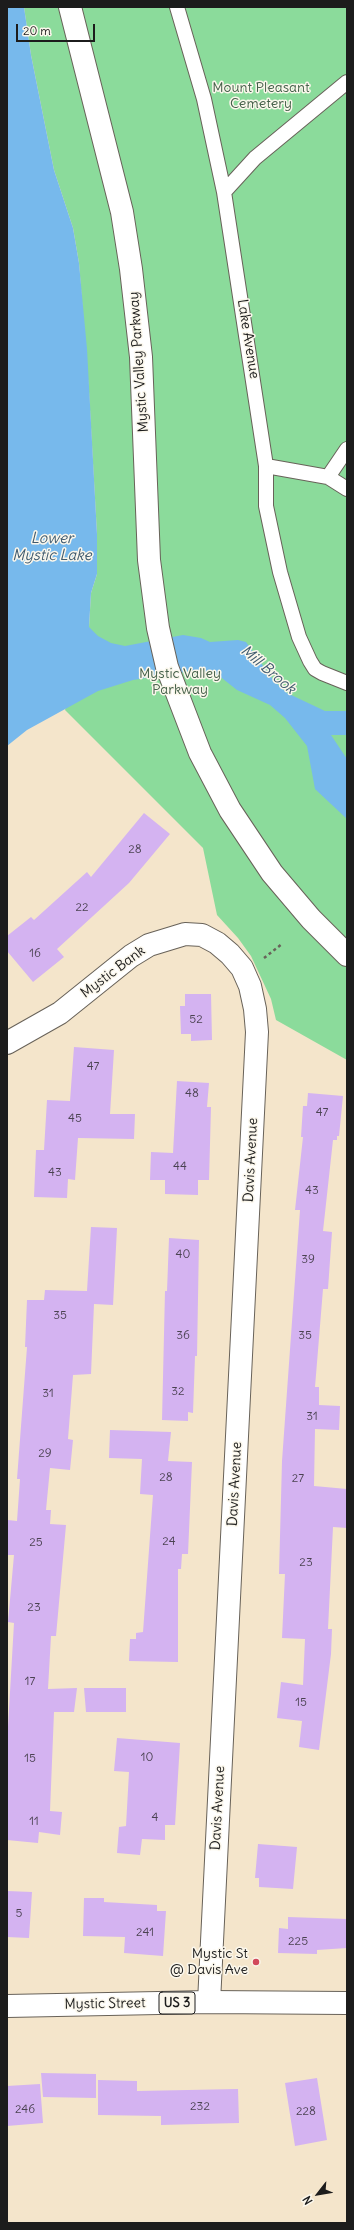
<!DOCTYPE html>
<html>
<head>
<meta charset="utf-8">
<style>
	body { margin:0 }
	#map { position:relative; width:354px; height:2230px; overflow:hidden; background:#f4e5cb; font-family:Delius,sans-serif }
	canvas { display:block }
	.frame { position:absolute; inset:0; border:8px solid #1c1c1c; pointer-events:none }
	.north { position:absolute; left:298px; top:2174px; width:40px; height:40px; -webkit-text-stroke:3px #fbf7ec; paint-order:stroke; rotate:239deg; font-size:11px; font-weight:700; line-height:16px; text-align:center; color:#1c1c1c }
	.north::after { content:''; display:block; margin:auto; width:14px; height:18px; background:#1c1c1c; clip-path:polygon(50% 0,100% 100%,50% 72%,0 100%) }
	.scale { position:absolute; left:16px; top:24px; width:79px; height:18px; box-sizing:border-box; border:2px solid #1c1c1c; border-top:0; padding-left:5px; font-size:12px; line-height:14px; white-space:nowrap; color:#1c1c1c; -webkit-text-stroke:3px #fbf7ec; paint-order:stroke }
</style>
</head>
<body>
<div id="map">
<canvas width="354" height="2230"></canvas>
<div class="frame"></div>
<div class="north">N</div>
<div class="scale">20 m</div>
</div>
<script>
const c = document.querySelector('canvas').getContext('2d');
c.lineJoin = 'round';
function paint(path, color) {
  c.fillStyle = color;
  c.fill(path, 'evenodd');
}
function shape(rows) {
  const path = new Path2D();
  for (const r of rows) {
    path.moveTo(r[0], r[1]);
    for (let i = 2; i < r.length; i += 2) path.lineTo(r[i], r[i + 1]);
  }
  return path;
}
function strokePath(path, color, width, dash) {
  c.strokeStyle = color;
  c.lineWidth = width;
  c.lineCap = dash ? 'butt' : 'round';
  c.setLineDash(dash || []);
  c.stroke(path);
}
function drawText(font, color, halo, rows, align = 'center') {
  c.font = font + ' Delius,sans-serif';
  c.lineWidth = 3;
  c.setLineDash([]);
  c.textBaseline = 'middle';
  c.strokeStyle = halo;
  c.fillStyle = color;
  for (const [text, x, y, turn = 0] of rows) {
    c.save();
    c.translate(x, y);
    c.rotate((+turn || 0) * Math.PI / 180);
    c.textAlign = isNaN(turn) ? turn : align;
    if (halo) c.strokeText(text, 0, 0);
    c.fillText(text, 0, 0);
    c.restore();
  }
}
const green = shape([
	[24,7,347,7,347,1060,276,1020,271,999,251,956,238,938,217,915,203,848,65,710,79,667,89,627,91,593,97,574,97,534,89,392,79,263,73,228,54,170,31,55]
]);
const water = shape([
	[7,7,24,7,31,55,54,170,73,228,79,263,87,349,97,534,97,574,91,593,89,627,98,636,111,643,125,646,183,635,201,638,210,642,238,640,246,642,274,681,287,693,325,711,347,711,347,735,331,735,347,759,347,819,315,789,307,746,285,718,270,705,237,690,218,675,207,672,192,671,133,680,98,691,27,730,7,746]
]);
const building = shape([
	[144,813,170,834,129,883,57,949,64,957,33,982,7,951,7,936,31,917,34,920,87,872,91,877],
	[185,994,211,994,212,1040,191,1041,191,1034,181,1034,180,1006,185,1006],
	[74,1047,114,1050,110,1114,135,1114,134,1139,78,1138,75,1180,68,1179,67,1198,34,1197,36,1150,44,1150,47,1100,70,1101],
	[177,1081,209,1083,207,1107,211,1107,209,1180,198,1180,198,1195,165,1194,165,1180,150,1180,151,1152,173,1153],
	[308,1093,343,1096,339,1136,337,1136,337,1140,333,1140,323,1231,332,1232,328,1289,323,1289,315,1387,319,1387,319,1405,340,1406,339,1430,315,1429,314,1486,347,1489,347,1528,333,1527,328,1629,332,1629,331,1654,319,1750,299,1747,302,1721,277,1718,281,1682,303,1685,305,1639,282,1638,285,1574,279,1574,282,1461,300,1210,295,1210,303,1137,301,1137,303,1106,307,1106],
	[91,1227,117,1228,113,1305,94,1304,91,1374,73,1375,68,1439,73,1440,70,1470,50,1468,46,1510,51,1510,50,1524,66,1525,56,1636,51,1636,48,1689,77,1688,74,1712,54,1712,50,1811,62,1812,60,1835,39,1832,38,1843,7,1840,7,1744,14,1623,8,1622,14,1555,7,1555,7,1531,8,1520,17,1521,20,1479,17,1479,27,1347,25,1347,27,1300,44,1300,45,1290,87,1291],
	[169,1238,199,1240,197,1356,195,1356,193,1413,188,1412,188,1421,162,1420,165,1291,167,1291],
	[110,1430,171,1432,168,1461,192,1462,188,1554,182,1554,181,1569,178,1569,178,1662,129,1661,130,1639,136,1639,136,1633,143,1632,153,1495,140,1494,142,1459,109,1458],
	[84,1688,126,1688,126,1712,86,1712],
	[117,1738,180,1743,175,1825,165,1825,165,1840,142,1839,140,1855,117,1853,119,1827,126,1826,129,1772,114,1771],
	[258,1844,297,1847,293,1889,259,1887,259,1878,255,1878],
	[7,1891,32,1892,29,1938,7,1937],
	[84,1898,104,1898,104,1902,157,1905,157,1911,166,1911,163,1956,124,1953,125,1937,83,1936],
	[288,1917,347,1919,347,1948,317,1950,317,1954,278,1953,279,1928,288,1929],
	[41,2073,96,2074,96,2098,43,2097],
	[317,2078,327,2140,295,2146,285,2083],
	[98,2080,137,2081,137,2091,238,2089,239,2123,161,2125,161,2116,98,2115],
	[40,2084,43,2123,7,2126,7,2086]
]);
const path = shape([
	[264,958,282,944]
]);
const service = shape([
	[177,7,204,99,224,192,266,466,266,506,280,572,299,637,310,661,315,669,322,673,347,683],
	[224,192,255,158,347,82],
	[266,466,328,477,347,489],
	[328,477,347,449]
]);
const minor = shape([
	[7,1043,60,1013,131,956,149,945,185,934,202,935,217,943,230,954,242,968,250,986,255,1009,257,1032,209,2002]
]);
const secondary = shape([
	[70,7,122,212,131,269,141,357,149,560,158,628,167,667,200,753,230,810,272,873,311,919,347,955]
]);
const trunk = shape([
	[7,2006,209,2002,347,2003]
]);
const markers = [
	[256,1962,4,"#d1495b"]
];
const numberNames = [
	["28",135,850],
	["22",82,908],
	["16",35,954],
	["52",196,1020],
	["47",93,1067],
	["48",192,1094],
	["47",322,1113],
	["45",75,1119],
	["44",180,1167],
	["43",55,1173],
	["43",312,1191],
	["40",183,1255],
	["39",308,1260],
	["35",60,1316],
	["36",183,1336],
	["35",305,1336],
	["32",178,1392],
	["31",48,1394],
	["31",312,1417],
	["29",45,1454],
	["28",166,1478],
	["27",298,1479],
	["24",169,1542],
	["25",36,1543],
	["23",306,1563],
	["23",34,1608],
	["17",30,1682],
	["15",301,1703],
	["10",147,1758],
	["15",30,1759],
	["4",155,1818],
	["11",34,1822],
	["5",19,1914],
	["241",145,1933],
	["225",298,1942],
	["232",200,2107],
	["246",25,2110],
	["228",306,2112]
];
const shields = [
	[177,2003,36]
];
const shieldNames = [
	["US 3",177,2003]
];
const parkNames = [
	["Mount Pleasant",261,88],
	["Cemetery",261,104],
	["Mystic Valley",180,674],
	["Parkway",180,690]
];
const streetNames = [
	["Lake Avenue",248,339,81],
	["Mystic Valley Parkway",139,362,-94],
	["Mystic Bank",113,972,-37],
	["Davis Avenue",251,1160,-87],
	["Davis Avenue",235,1484,-87],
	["Davis Avenue",218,1808,-87],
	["Mystic Street",105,2004,-1]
];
const poiNames = [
	["Mystic St",248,1954],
	["@ Davis Ave",248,1970]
];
const waterNames = [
	["Lower",52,539],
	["Mystic Lake",52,556],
	["Mill Brook",268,670,40]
];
paint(green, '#8bdb9b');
paint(water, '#77b9ec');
paint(building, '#d4b3f1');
strokePath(service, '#686259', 16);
strokePath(minor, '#686259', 24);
strokePath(secondary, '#686259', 24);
strokePath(trunk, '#686259', 24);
strokePath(path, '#686259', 2.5, [3, 3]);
strokePath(service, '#fff', 14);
strokePath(minor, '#fff', 22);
strokePath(secondary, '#fff', 22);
strokePath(trunk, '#fff', 22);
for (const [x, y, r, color] of markers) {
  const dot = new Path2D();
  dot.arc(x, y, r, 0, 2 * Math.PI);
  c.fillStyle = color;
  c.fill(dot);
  strokePath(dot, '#fbf7ec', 1.5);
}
drawText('12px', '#4a4251', null, numberNames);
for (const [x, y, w] of shields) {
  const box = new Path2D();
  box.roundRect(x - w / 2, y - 11, w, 22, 3);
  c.fillStyle = '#fbf7ec';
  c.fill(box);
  strokePath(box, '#1c1c1c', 1);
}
drawText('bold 13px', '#1c1c1c', null, shieldNames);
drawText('14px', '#435f48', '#fbf7ec', parkNames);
drawText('14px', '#1c1c1c', '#fbf7ec', streetNames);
drawText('14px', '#1c1c1c', '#fbf7ec', poiNames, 'right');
drawText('italic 15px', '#405b6f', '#fbf7ec', waterNames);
</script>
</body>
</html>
